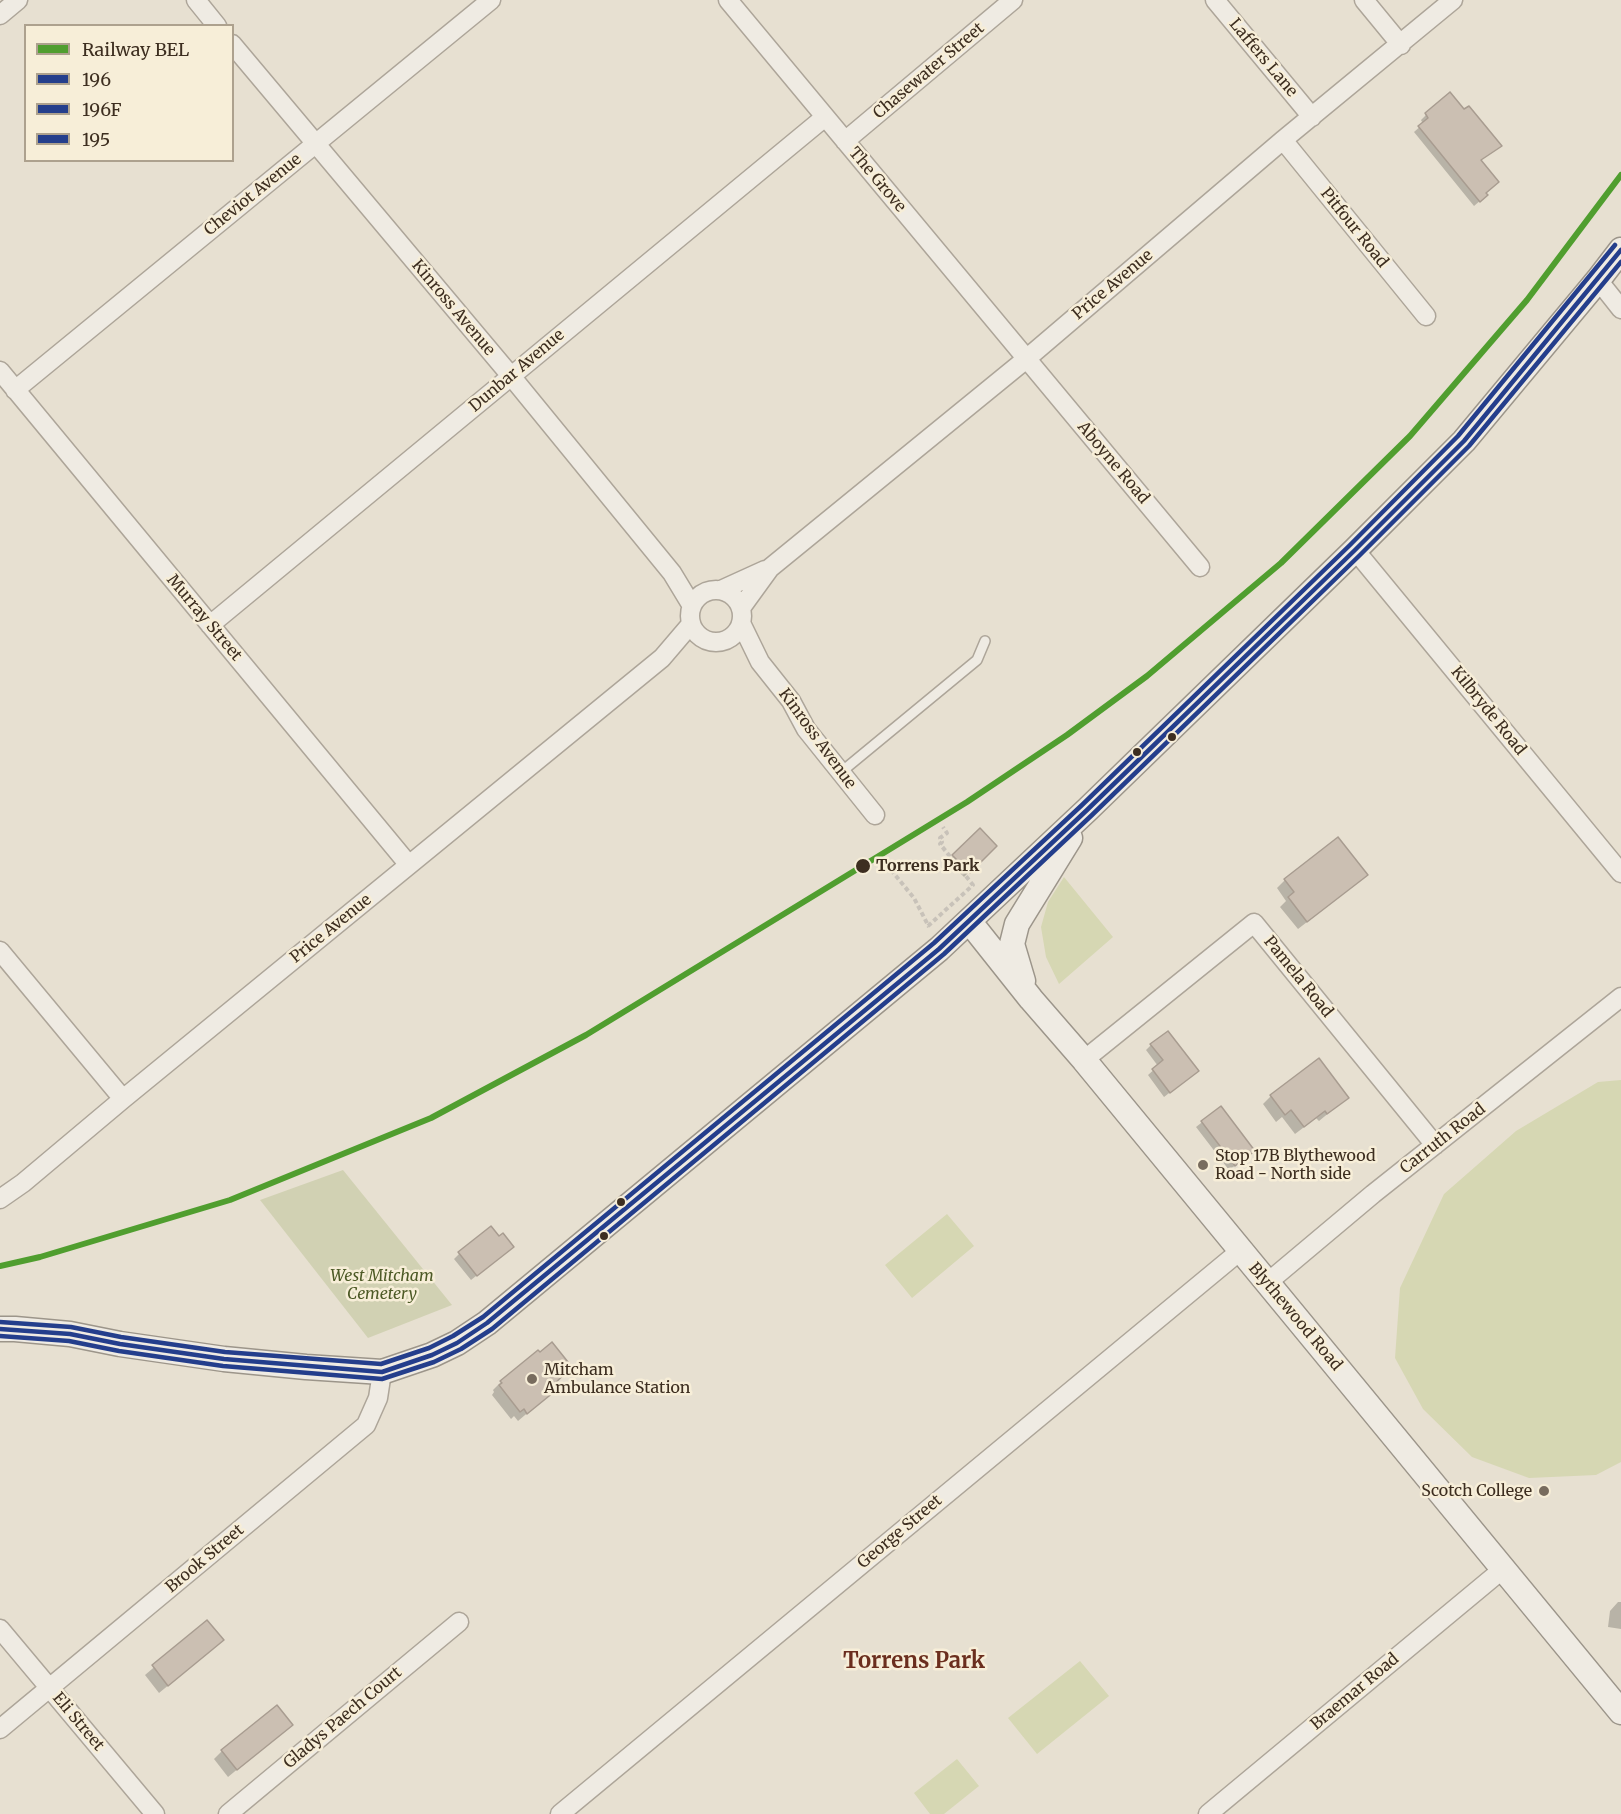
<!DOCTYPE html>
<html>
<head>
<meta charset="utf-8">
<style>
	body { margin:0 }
	#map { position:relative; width:1621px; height:1814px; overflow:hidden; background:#e7e0d1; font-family:Merriweather,serif }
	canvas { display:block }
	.legend { position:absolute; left:24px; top:24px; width:210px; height:138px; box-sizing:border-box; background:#f7eed8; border:2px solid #ada18e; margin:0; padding:8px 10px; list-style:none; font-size:18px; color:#3d2e20 }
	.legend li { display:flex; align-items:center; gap:12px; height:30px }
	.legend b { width:30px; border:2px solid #ada18e }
</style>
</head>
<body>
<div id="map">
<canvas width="1621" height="1814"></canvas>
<ul class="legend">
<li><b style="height:8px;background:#509e2f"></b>Railway BEL</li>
<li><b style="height:8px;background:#243e8c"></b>196</li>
<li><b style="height:8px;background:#243e8c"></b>196F</li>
<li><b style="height:8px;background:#243e8c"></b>195</li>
</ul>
</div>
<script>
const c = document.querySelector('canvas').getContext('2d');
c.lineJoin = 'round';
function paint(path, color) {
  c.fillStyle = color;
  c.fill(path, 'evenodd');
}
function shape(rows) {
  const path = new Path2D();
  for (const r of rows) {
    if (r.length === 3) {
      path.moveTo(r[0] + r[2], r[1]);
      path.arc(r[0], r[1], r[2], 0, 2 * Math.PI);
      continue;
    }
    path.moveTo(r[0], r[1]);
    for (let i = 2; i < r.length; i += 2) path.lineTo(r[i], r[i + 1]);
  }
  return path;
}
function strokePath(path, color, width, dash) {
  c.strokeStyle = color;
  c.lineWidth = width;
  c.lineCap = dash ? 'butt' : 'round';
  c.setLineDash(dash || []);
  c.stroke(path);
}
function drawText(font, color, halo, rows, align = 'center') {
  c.font = font + ' Merriweather,serif';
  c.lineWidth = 5;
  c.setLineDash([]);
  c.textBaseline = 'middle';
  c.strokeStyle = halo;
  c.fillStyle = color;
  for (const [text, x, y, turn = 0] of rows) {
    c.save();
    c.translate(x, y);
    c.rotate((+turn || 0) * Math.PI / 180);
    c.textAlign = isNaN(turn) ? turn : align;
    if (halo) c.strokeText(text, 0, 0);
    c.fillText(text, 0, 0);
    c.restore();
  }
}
const green = shape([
	[1064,877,1113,937,1059,984,1046,957,1041,927,1048,902],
	[1621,1080,1621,1462,1596,1475,1529,1478,1472,1457,1423,1409,1395,1358,1400,1288,1444,1194,1516,1131,1598,1082],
	[947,1214,974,1246,912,1298,885,1265],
	[1080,1661,1109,1696,1037,1754,1008,1718],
	[957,1759,979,1786,944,1814,930,1814,914,1793]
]);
const cemetery = shape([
	[343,1170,452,1305,368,1338,260,1200]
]);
const shadow = shape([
	[1426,115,1480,161,1485,193,1481,200,1474,206,1414,132,1423,124,1421,120],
	[980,830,995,846,964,877,948,861],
	[1285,880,1357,883,1298,929,1280,907,1286,901,1277,888],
	[1151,1045,1191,1076,1164,1097,1148,1075,1158,1066,1146,1050],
	[1271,1096,1347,1098,1319,1121,1316,1118,1295,1134,1282,1117,1276,1122,1263,1104],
	[1220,1108,1248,1156,1229,1170,1196,1127],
	[506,1252,471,1280,454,1259,459,1254],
	[501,1382,552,1392,518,1421,514,1416,511,1419,492,1395,494,1392,493,1390],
	[1618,1602,1621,1602,1621,1629,1608,1627,1610,1611],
	[207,1622,214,1648,159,1693,145,1675],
	[291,1725,228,1777,214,1759,222,1751]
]);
const building = shape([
	[1450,92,1464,109,1469,106,1502,146,1481,160,1499,182,1486,193,1488,195,1480,202,1418,126,1428,118,1425,113,1450,92],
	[980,828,997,846,970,873,952,855,980,828],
	[1338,837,1368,875,1307,922,1288,897,1294,892,1284,879,1338,837],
	[1168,1031,1199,1071,1170,1093,1152,1069,1163,1060,1150,1044,1168,1031],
	[1319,1058,1349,1098,1327,1114,1325,1111,1304,1127,1291,1110,1285,1115,1270,1095,1319,1058],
	[1221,1106,1255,1151,1235,1166,1201,1121,1221,1106],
	[491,1226,499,1236,503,1233,514,1247,477,1276,458,1252,491,1226],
	[552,1342,572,1367,551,1387,554,1392,527,1414,524,1409,520,1412,499,1385,502,1383,500,1381,538,1350,540,1352,552,1342],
	[207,1620,224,1640,168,1686,152,1665,207,1620],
	[277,1705,293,1725,237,1770,221,1750,277,1705]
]);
const path = shape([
	[891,870,914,898,929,927],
	[928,926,973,885,940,844,942,842,940,838,947,833,943,827]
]);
const lane = shape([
	[840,773,977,660,985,641]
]);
const street = shape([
	[196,0,217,26],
	[728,0,1200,567],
	[1215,0,1312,117],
	[1364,0,1401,45],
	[0,15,18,0],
	[232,44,511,376,672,573,692,606],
	[1283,140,1426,316],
	[845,141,1013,0],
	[1598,280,1621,309],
	[0,371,409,865],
	[15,390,491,0],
	[1355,550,1621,873],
	[716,616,26],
	[721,590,765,570],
	[741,608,770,568,1025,360,1283,140,1453,0],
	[741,623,760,662,791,701,806,729,875,815],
	[210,625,825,117],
	[0,951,123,1099],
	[1084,1060,1254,923,1435,1145],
	[0,1199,23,1183,123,1099,662,658,691,624],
	[1267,1283,1373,1194,1621,997],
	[0,1629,155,1814],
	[0,1729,366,1425,378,1398,382,1372],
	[228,1814,459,1622],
	[560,1814,1240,1251],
	[1208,1814,1503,1569]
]);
const secondary = shape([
	[969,921,1031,999,1084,1060,1621,1712],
	[1023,981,1012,944,1017,924,1070,838],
	[0,1329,15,1329,70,1334,120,1344,224,1359,306,1367,382,1372,432,1355,457,1343,487,1323,939,949,1087,810,1355,550,1464,441,1598,280,1621,250]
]);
const bus1 = shape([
	[0,1329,70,1334,120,1344,224,1359,382,1372,432,1355,457,1343,487,1323,939,949,1087,810,1355,550,1464,441,1621,250]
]);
const bus2 = shape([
	[0,1336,69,1341,119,1351,223,1366,382,1379,434,1362,461,1349,492,1329,944,954,1092,815,1360,555,1469,446,1621,262]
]);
const bus3 = shape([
	[0,1322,71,1327,121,1337,225,1352,381,1364,429,1348,453,1336,483,1317,934,943,1082,805,1350,545,1458,436,1615,245]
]);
const rail1 = shape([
	[0,1266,40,1257,230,1200,431,1118,586,1035,967,802,1067,735,1147,676,1281,563,1410,436,1527,300,1621,175]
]);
const markers = [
	[1172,737,5,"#3d2e20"],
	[1137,752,5,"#3d2e20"],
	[863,866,8,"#3d2e20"],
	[1203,1165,6,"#786c5e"],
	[621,1202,5,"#3d2e20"],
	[604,1236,5,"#3d2e20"],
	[532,1379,6,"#786c5e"],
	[1544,1491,6,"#786c5e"]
];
const streetNames = [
	["Laffers Lane",1263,58,50],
	["Chasewater Street",929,71,-40],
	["The Grove",877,180,50],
	["Cheviot Avenue",253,195,-39],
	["Pitfour Road",1354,228,51],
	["Price Avenue",1113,285,-40],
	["Kinross Avenue",453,308,50],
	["Dunbar Avenue",517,371,-40],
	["Aboyne Road",1113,463,50],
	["Murray Street",204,618,50],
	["Kilbryde Road",1488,711,51],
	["Kinross Avenue",817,739,54],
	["Price Avenue",331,929,-39],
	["Pamela Road",1298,977,51],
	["Carruth Road",1443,1139,-38],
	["Blythewood Road",1295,1317,50],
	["George Street",900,1532,-40],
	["Brook Street",205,1559,-40],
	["Braemar Road",1355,1692,-40],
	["Gladys Paech Court",343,1718,-40],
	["Eli Street",78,1722,50]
];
const stopNames = [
	["Torrens Park",876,866]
];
const poiNames = [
	["Stop 17B Blythewood",1215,1156],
	["Road - North side",1215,1174],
	["Mitcham",544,1370],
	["Ambulance Station",544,1388],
	["Scotch College",1532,1491,"right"]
];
const parkNames = [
	["West Mitcham",382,1276],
	["Cemetery",382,1294]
];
const districtNames = [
	["Torrens Park",914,1662]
];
paint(green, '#d6d7b3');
paint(cemetery, '#d1d1b3');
paint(shadow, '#0003');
paint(building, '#cbbfb2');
strokePath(building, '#a89c90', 1.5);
strokePath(lane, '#ada599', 12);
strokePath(street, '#ada599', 21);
strokePath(secondary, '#9c958a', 27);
strokePath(path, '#c8c2b9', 4, [4.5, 3]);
strokePath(lane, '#efebe3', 9);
strokePath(street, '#efebe3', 18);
strokePath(secondary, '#efebe3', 24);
strokePath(bus1, '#243e8c', 4.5);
strokePath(bus2, '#243e8c', 4.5);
strokePath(bus3, '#243e8c', 4.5);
strokePath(rail1, '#509e2f', 6);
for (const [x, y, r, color] of markers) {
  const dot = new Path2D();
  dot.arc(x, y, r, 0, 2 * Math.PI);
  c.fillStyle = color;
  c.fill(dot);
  strokePath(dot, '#f7eed8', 2);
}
drawText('16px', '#3d2e20', '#f7eed8', streetNames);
drawText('bold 16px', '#3d2e20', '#f7eed8', stopNames, 'left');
drawText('16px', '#3d2e20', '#f7eed8', poiNames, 'left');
drawText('italic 16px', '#4d5a26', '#f7eed8', parkNames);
drawText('bold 22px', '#6b2e1e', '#f7eed8', districtNames);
</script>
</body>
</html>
